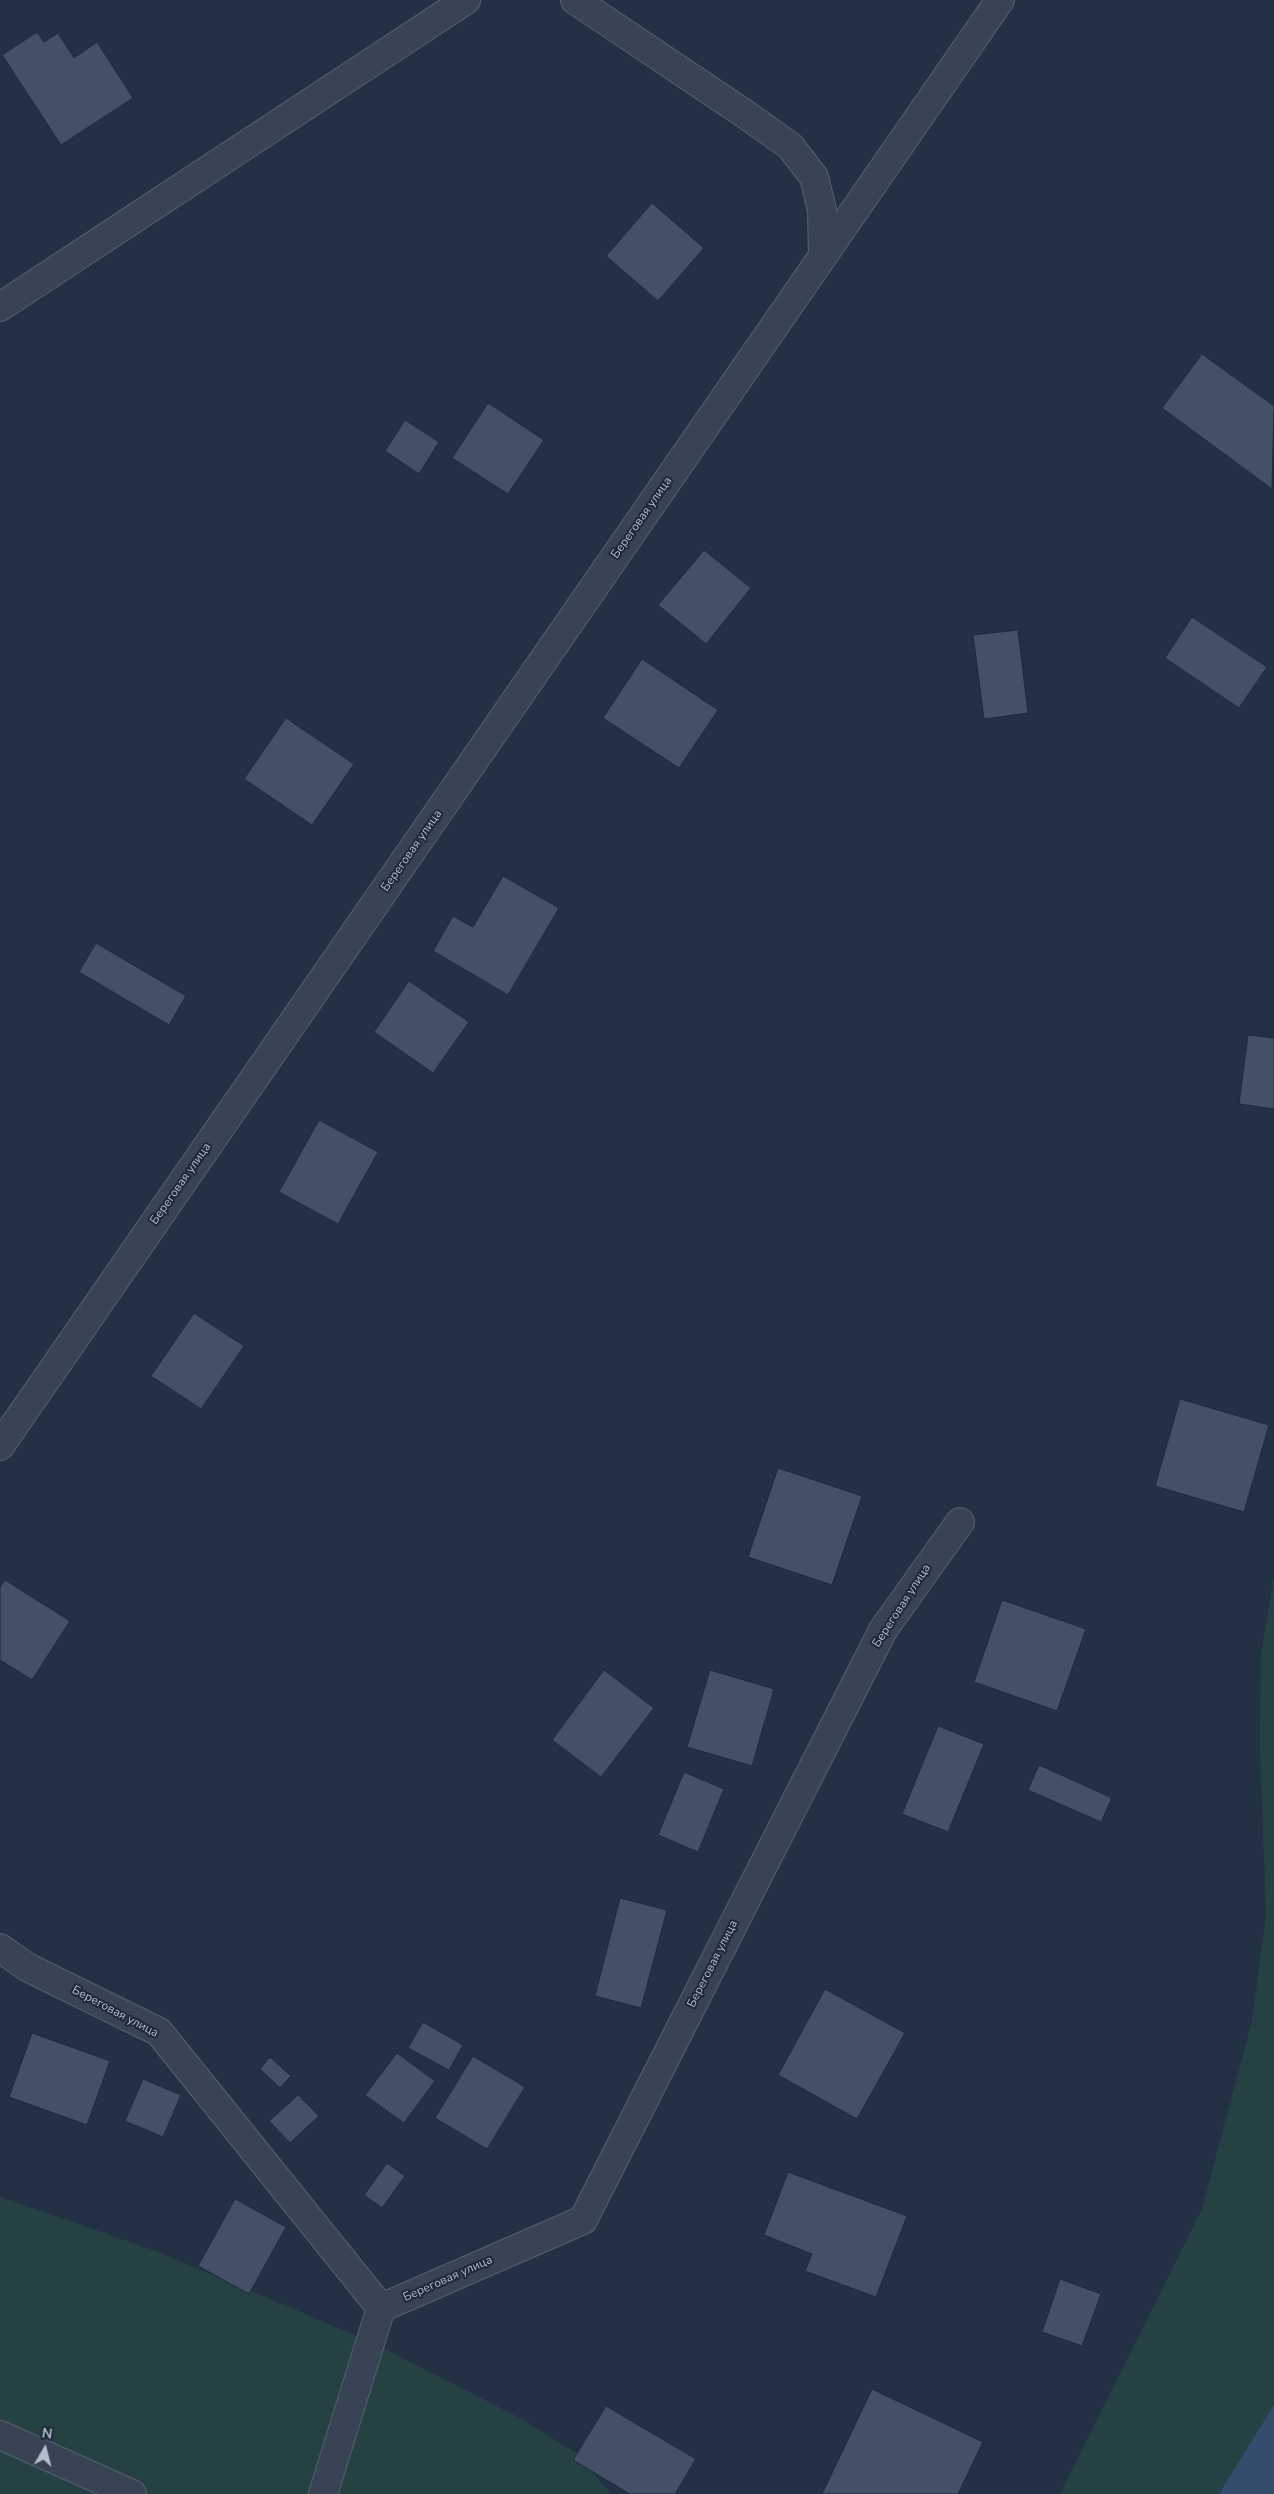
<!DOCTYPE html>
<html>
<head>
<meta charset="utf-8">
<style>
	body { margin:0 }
	#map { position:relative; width:1274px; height:2494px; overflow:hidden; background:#233144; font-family:"Nunito Sans",sans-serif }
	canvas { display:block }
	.north { position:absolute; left:20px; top:2424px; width:50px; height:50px; -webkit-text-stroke:4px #1d2838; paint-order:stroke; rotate:8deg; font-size:14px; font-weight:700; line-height:20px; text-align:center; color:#b5becd }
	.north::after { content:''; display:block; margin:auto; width:18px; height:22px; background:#b5becd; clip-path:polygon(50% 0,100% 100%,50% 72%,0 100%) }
</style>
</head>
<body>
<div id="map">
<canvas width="1274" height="2494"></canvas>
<div class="north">N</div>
</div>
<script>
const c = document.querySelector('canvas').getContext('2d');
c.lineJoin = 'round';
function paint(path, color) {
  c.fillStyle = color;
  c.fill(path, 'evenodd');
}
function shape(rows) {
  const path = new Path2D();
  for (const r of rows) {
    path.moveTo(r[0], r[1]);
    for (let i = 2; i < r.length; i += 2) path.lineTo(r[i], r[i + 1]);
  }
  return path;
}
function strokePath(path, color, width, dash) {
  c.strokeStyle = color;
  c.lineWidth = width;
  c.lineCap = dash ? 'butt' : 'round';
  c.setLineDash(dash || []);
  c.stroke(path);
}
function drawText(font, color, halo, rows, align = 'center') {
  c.font = font + ' "Nunito Sans",sans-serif';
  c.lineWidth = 4;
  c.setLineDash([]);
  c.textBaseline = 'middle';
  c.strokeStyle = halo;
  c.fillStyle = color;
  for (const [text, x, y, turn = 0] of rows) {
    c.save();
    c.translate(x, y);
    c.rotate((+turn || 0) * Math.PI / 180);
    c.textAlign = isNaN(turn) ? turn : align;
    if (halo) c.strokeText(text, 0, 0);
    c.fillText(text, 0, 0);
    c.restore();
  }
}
const green = shape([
	[1274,1578,1274,2494,1060,2494,1202,2209,1252,2021,1266,1914,1260,1746,1261,1654],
	[0,2197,156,2251,367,2340,520,2418,578,2454,611,2494,0,2494]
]);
const water = shape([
	[1274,2405,1274,2494,1219,2494]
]);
const building = shape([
	[37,32,44,42,58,33,74,58,97,42,133,98,61,145,2,55,37,32],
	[652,203,704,248,658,301,606,256,652,203],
	[1202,354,1274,406,1272,489,1162,408,1202,354],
	[488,403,544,440,508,494,452,458,488,403],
	[405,420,439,442,419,474,385,451,405,420],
	[704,550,751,588,706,644,658,605,704,550],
	[1192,617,1267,667,1239,708,1165,658,1192,617],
	[1018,630,1028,713,984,719,973,635,1018,630],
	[642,659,718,710,679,768,603,718,642,659],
	[286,718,354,764,312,825,244,779,286,718],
	[503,876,559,908,508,995,433,951,453,916,473,927,503,876],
	[96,943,186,996,169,1025,79,972,96,943],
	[409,981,469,1022,433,1073,374,1032,409,981],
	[1248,1035,1274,1038,1274,1109,1239,1104,1248,1035],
	[319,1120,378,1152,338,1224,279,1192,319,1120],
	[194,1313,244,1346,201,1409,151,1376,194,1313],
	[1180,1399,1269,1425,1244,1512,1155,1486,1180,1399],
	[778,1468,862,1496,832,1585,748,1557,778,1468],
	[5,1580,70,1621,32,1680,0,1660,0,1587,5,1580],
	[1002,1600,1086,1629,1057,1711,974,1682,1002,1600],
	[604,1670,654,1708,601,1777,552,1740,604,1670],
	[710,1670,774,1689,752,1766,687,1747,710,1670],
	[938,1726,984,1744,948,1832,902,1814,938,1726],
	[1039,1765,1112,1798,1101,1822,1028,1790,1039,1765],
	[684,1772,724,1789,698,1852,658,1835,684,1772],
	[620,1898,667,1910,641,2008,595,1996,620,1898],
	[825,1989,905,2033,857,2119,778,2075,825,1989],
	[423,2022,463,2045,449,2070,408,2048,423,2022],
	[32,2033,110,2061,87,2125,9,2097,32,2033],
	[397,2053,435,2081,404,2123,365,2095,397,2053],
	[473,2056,525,2087,487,2149,435,2118,473,2056],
	[270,2057,291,2076,280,2088,260,2069,270,2057],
	[143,2079,181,2095,163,2137,125,2121,143,2079],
	[298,2095,319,2116,290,2143,269,2121,298,2095],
	[387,2163,405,2176,382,2208,364,2195,387,2163],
	[788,2172,907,2216,876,2297,805,2271,812,2254,764,2235,788,2172],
	[235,2199,286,2227,249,2294,198,2266,235,2199],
	[1060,2279,1101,2294,1082,2346,1042,2332,1060,2279],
	[872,2389,983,2442,958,2494,822,2494,872,2389],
	[606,2406,696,2459,675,2494,630,2494,573,2460,606,2406]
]);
const minor = shape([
	[575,0,745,114,790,146,814,177,822,210,823,256],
	[0,307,466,0],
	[0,1446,1000,0],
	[0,1948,27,1967,159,2032,381,2308],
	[0,2435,132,2494],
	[323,2494,381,2308,583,2220,883,1630,960,1522]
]);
const streetNames = [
	["Береговая улица",642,518,-55],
	["Береговая улица",412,851,-55],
	["Береговая улица",181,1184,-55],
	["Береговая улица",902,1606,-57],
	["Береговая улица",713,1964,-63],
	["Береговая улица",115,2012,28],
	["Береговая улица",448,2279,-24]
];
paint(green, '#254144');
paint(water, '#364c6c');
paint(building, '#425166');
strokePath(building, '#1f2a3a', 1);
strokePath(minor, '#566170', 30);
strokePath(minor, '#384353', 28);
drawText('12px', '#b5becd', '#1d2838', streetNames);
</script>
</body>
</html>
